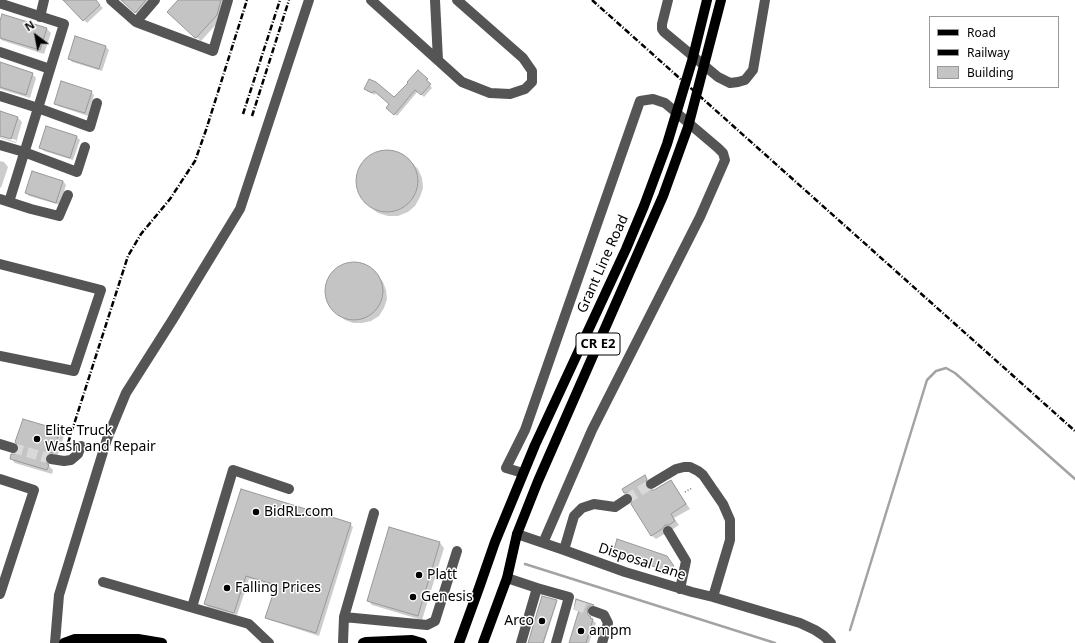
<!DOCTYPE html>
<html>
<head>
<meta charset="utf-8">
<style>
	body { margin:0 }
	#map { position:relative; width:1075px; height:643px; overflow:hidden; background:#fff; font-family:"Noto Sans",sans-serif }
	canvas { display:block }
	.legend { position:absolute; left:929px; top:16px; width:130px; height:72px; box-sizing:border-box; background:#fff; border:1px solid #999; margin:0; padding:5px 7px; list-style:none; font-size:12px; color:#000 }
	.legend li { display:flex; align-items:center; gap:8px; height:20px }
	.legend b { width:20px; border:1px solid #999 }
	.north { position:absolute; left:16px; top:16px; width:40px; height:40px; -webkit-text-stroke:3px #fff; paint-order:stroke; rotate:328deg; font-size:11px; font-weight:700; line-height:16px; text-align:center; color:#000 }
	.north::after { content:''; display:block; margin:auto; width:14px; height:18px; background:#000; clip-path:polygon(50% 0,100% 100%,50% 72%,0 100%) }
</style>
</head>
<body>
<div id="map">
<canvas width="1075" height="643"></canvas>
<ul class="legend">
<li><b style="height:5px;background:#000"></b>Road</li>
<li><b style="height:5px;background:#000"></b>Railway</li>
<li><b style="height:11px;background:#c4c4c4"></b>Building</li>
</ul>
<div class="north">N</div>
</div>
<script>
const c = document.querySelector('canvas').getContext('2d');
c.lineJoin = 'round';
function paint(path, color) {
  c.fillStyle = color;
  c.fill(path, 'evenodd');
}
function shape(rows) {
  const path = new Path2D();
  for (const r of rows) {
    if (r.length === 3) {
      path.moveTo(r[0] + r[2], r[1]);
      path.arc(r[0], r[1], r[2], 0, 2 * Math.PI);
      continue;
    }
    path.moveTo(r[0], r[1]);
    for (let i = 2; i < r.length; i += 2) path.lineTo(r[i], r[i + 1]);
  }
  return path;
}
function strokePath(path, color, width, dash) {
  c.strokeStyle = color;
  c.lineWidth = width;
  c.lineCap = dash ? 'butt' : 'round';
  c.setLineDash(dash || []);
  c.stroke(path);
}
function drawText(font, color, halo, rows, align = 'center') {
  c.font = font + ' "Noto Sans",sans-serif';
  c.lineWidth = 3;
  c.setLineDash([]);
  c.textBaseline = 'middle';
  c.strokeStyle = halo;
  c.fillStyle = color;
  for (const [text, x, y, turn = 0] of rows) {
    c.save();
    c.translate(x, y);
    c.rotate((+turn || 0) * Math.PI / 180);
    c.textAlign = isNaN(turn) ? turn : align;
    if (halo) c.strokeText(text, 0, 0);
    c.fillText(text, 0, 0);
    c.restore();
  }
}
const shadow = shape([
	[65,0,94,0,103,8,87,23],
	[121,0,154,0,140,16],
	[179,0,227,0,221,19,201,41,172,17],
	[0,24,46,28,51,33,44,54,1,40],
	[106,47,109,50,102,71,72,62,69,58],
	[0,64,32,74,36,78,30,98,0,89],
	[418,71,429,82,428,83,432,88,424,97,418,91,397,116,388,108,391,104,376,92,375,95,367,91,365,89,369,80,395,99,409,83],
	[91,92,94,95,88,116,58,106,55,103],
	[0,112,18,118,22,122,16,143,0,138,0,137,16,142,16,140,0,135],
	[47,127,77,137,80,140,73,160,44,151,41,148],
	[388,151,397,153,406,157,418,169,422,178,423,188,420,197,415,206,408,212,398,216,388,216,378,213,370,207,365,202,360,193,357,183,358,173,363,164,369,157,378,152],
	[0,161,4,162,8,167,1,188,0,187],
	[33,172,63,181,66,185,60,205,29,196,26,193],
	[347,263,356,263,365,265,373,270,383,282,386,290,387,299,384,308,379,316,371,321,362,323,353,323,345,320,332,309,328,301,326,291,327,282,332,273,339,267],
	[23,420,60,431,64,436,57,457,49,462,49,466,53,470,52,474,15,463,11,458,20,451],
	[644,477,651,484,648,488,649,491,654,491,671,481,675,486,690,509,674,518,679,525,673,529,669,529,666,533,656,539,651,535,634,497,630,497,625,493],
	[242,490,350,524,353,527,319,636,270,620,267,617,276,587,249,579,237,615,208,607,205,604],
	[389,528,440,543,444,548,422,620,372,605,368,600],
	[543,597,557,602,544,643,528,643],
	[577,601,593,606,595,608,589,612,590,618,596,623,589,643,570,643,579,612,575,608]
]);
const stream = shape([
	[525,564,775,643],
	[850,630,927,380,936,371,946,368,955,373,1075,479]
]);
const building = shape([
	[63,0,96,0,100,5,83,21,63,0],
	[121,0,146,0,135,13,121,0],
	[178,0,221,0,217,15,196,38,194,37,167,12,178,0],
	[2,14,47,28,40,50,0,38,0,21,2,14],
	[75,36,106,46,99,69,68,59,75,36],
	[0,62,33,73,26,95,0,87,0,62],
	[418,70,428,79,426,80,431,84,421,95,415,90,394,115,386,108,389,104,374,91,372,93,364,89,369,79,376,82,394,97,408,83,407,82,418,70],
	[61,81,92,91,85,113,54,104,61,81],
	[0,111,18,117,11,139,0,136,0,111],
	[46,126,77,136,70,158,39,148,46,126],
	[387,181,31],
	[32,171,63,181,56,203,25,193,32,171],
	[354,291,29],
	[23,419,60,430,53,453,48,453,45,458,45,462,49,465,47,470,10,459,11,454,15,454,19,450,19,446,15,442,23,419],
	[645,475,647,479,645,484,645,487,648,489,651,490,654,490,671,480,686,504,671,514,675,521,669,525,665,525,662,529,651,536,631,504,633,499,633,496,630,493,624,493,622,489,645,475],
	[241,489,351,523,316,633,265,618,276,585,246,576,234,613,204,604,241,489],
	[389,527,440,542,418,616,367,601,389,527],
	[617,539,667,556,674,566,662,574,658,568,613,553,617,539],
	[542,596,557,600,543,643,528,643,542,596],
	[576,599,594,605,589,606,587,609,588,615,591,617,590,618,593,619,586,643,569,643,579,610,574,609,576,599]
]);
const minorTunnel = shape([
	[13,448,51,459],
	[627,499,651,484],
	[575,605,593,611]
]);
const path = shape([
	[685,492,692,488]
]);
const minor = shape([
	[111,0,136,22],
	[155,0,136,22,213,51,228,0],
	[371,0,462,82,490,93,510,94,525,89,532,82,532,71,523,58,457,0],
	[435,0,438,60],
	[668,0,662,24,662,29,664,32,718,77,730,83,738,82,745,80,753,70,765,0],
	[2,4,64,24,9,202],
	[40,17,44,0],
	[0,52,50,69],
	[0,96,38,108,90,127,97,103],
	[0,145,24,152,77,172,85,147],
	[0,199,31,209,59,216,68,195],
	[0,264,101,290,74,371,0,356],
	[0,444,13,448],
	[51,459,64,461,71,460,78,454,81,446],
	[523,473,506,468,525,430,640,101,653,99,665,103,718,148,723,153,725,160,700,217,592,430,543,543],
	[0,479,34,490,0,594],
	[651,484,676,469,684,467,690,467,698,471,703,475,723,504,730,520,730,540,713,597],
	[627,499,615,507,594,504,582,508,574,516,564,550,625,572,692,592,713,597,800,623,815,630,824,636,831,643],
	[668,531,686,561,680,589],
	[517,534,564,550],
	[507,578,537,588],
	[103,582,249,624,269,643],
	[192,607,233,470,289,489],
	[593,611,604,615,608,623,602,643],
	[344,617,374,513],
	[55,643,59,595,107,439,126,393,173,319,240,209,309,0],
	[343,643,344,617,427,625,435,621,457,551],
	[521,643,537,588,569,597,556,643]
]);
const major = shape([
	[64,643,75,639,138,639,162,643],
	[363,643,366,642,412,640,422,643],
	[459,643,479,588,495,542,535,445,626,249,644,206,667,144,692,61,707,0],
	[483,643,507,578,517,534,538,481,663,196,688,127,721,0]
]);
const rail = shape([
	[592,0,1075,431],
	[243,114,280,0],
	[252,116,289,0],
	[68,443,128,256,141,234,170,199,189,170,195,161,206,130,247,0]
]);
const markers = [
	[37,439,4,"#000"],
	[256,512,4,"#000"],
	[419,575,4,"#000"],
	[227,588,4,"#000"],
	[413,597,4,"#000"],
	[542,621,4,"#000"],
	[581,631,4,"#000"]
];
const shields = [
	[598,344,44]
];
const shieldNames = [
	["CR E2",598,344]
];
const streetNames = [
	["Grant Line Road",603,264,-66],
	["Disposal Lane",642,562,18]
];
const poiNames = [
	["Elite Truck",45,431],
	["Wash and Repair",45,447],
	["BidRL.com",264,512],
	["Platt",427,575],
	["Falling Prices",235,588],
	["Genesis",421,597],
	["Arco",534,621,"right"],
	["ampm",589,631]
];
paint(shadow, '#0003');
strokePath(stream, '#a3a3a3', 2.5);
paint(building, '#c4c4c4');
strokePath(building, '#999', 1);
strokePath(minorTunnel, '#d9d9d9', 10, [10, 5]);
strokePath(path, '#777', 1.5, [1, 2]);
strokePath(minor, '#555', 10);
strokePath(major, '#000', 10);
strokePath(rail, '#000', 2.5, [6, 2, 1, 2]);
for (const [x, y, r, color] of markers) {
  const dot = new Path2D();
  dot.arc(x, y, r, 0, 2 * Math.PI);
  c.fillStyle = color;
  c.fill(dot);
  strokePath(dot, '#fff', 1.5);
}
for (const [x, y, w] of shields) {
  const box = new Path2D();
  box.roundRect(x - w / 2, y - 11, w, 22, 3);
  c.fillStyle = '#fff';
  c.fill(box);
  strokePath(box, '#000', 1);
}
drawText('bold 13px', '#000', null, shieldNames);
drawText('14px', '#000', '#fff', streetNames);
drawText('14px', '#000', '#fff', poiNames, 'left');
</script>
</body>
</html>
